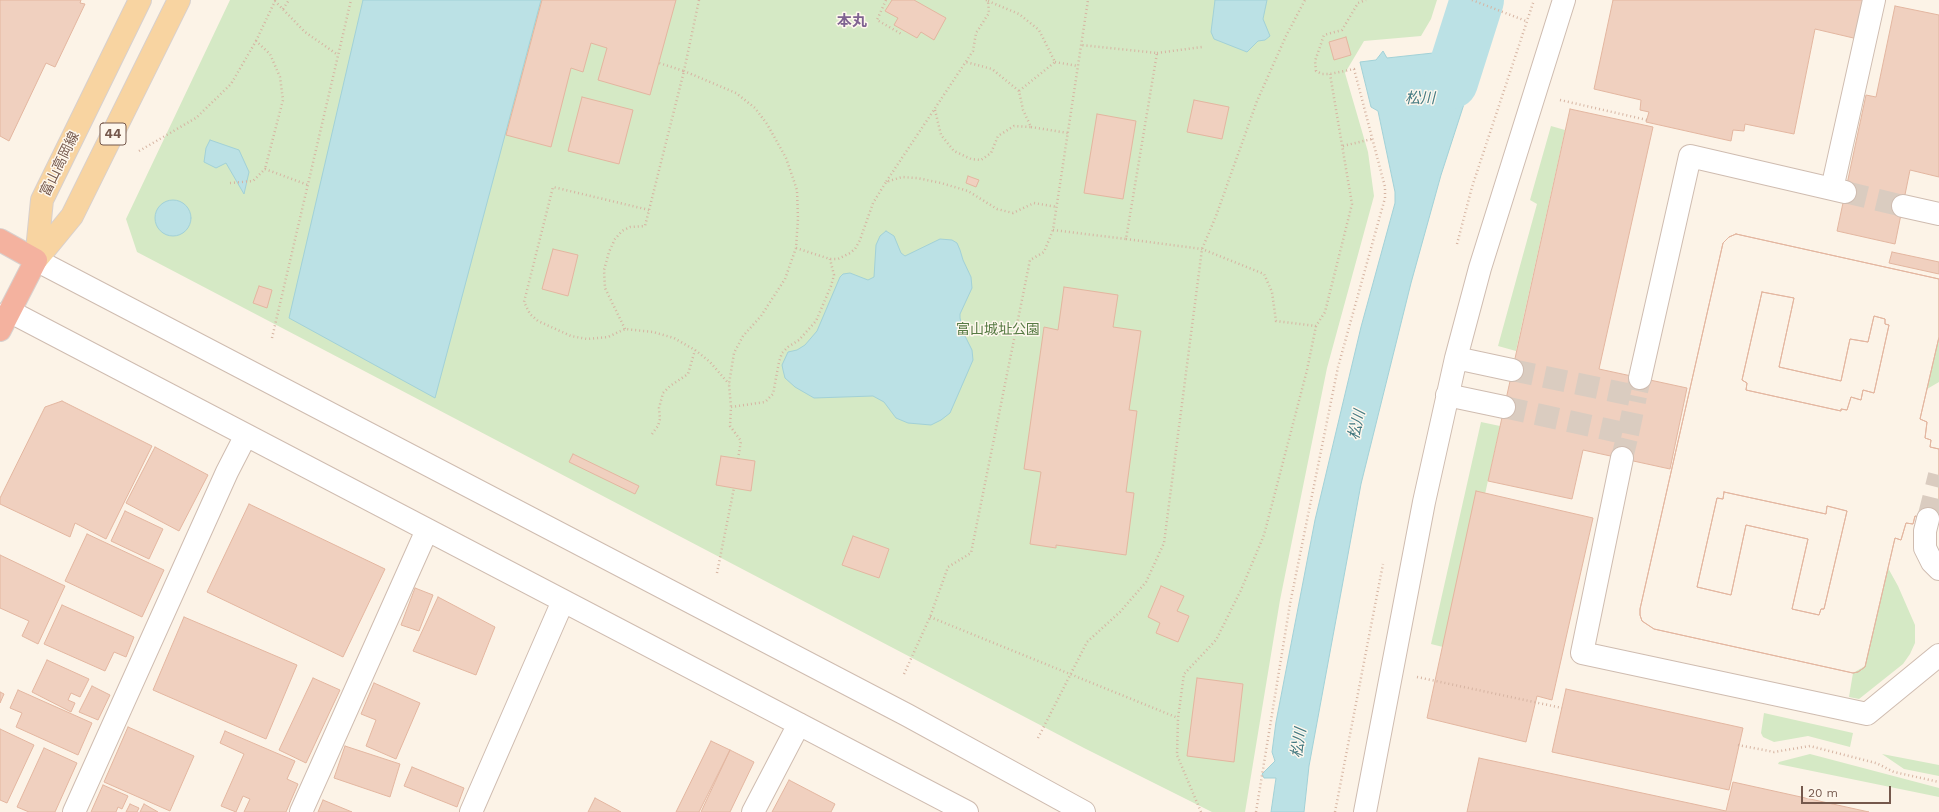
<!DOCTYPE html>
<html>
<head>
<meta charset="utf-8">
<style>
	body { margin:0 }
	#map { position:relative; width:1939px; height:812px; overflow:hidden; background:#fcf3e7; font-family:"Work Sans",sans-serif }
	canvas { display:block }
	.scale { position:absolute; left:1801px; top:786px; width:90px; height:18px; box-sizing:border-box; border:2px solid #75584c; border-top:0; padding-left:5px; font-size:12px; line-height:14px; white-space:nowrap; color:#75584c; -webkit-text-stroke:3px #fef7ed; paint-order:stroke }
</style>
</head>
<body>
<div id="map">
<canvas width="1939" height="812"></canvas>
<div class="scale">20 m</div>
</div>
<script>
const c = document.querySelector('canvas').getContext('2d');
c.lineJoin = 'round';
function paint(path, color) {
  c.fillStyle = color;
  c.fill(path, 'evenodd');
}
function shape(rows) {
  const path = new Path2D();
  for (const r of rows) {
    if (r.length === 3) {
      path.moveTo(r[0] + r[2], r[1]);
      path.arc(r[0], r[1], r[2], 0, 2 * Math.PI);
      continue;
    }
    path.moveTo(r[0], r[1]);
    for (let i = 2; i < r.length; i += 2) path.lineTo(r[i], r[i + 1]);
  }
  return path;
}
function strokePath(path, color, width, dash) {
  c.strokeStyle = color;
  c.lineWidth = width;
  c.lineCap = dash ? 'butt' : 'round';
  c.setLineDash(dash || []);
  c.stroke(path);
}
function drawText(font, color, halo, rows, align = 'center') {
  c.font = font + ' "Work Sans","Noto Sans JP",sans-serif';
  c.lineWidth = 3;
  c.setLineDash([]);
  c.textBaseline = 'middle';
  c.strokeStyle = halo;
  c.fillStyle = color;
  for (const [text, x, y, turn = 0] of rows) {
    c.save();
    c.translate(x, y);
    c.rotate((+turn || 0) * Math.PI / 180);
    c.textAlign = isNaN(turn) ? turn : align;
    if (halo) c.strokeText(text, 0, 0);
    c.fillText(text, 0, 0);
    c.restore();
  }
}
const green = shape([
	[230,0,1437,0,1431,19,1421,36,1364,41,1345,73,1368,152,1374,196,1327,368,1280,600,1245,812,1212,812,1084,748,137,252,126,219],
	[1551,126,1565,130,1516,351,1498,346,1537,204,1530,200],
	[1939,337,1939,382,1927,389],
	[1481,422,1500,426,1451,649,1431,644],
	[1888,568,1898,586,1915,625,1915,643,1910,654,1903,664,1859,699,1849,697,1853,673,1865,666],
	[1764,713,1853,733,1850,747,1808,736,1774,742,1763,737,1761,733],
	[1810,754,1939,788,1939,797,1778,764,1779,762],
	[1882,754,1939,765,1939,776,1904,769]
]);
const water = shape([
	[363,0,541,0,435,398,289,318,363,0],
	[1215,0,1267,0,1263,19,1270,36,1265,40,1258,41,1247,52,1214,39,1211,32,1215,0],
	[1456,5,1494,17,1476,67,1441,175,1411,283,1361,484,1309,766,1304,812,1271,812,1276,778,1264,778,1262,774,1275,761,1272,752,1276,722,1315,520,1361,327,1395,203,1395,192,1378,111,1371,107,1360,62,1376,60,1383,51,1387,58,1433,53,1443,45,1451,28,1456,5],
	[210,140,239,150,249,172,244,194,226,163,216,168,204,162,206,148,210,140],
	[173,218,18],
	[886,231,894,236,901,253,905,256,940,239,952,240,957,243,960,250,963,260,971,277,972,288,960,314,960,318,963,332,972,350,973,360,950,413,941,420,931,425,908,423,896,418,884,402,873,396,814,398,795,387,785,378,783,370,782,365,788,352,797,350,805,345,817,331,840,277,843,274,850,273,868,280,874,277,876,245,880,236,886,231]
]);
const river = shape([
	[1451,82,1477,0]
]);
const building = shape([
	[0,0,81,0,80,3,85,4,55,67,46,63,9,141,0,136,0,0],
	[542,0,676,0,650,95,598,80,607,48,591,43,583,72,571,68,551,147,506,135,542,0],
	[892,0,914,0,946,18,934,40,921,32,917,38,894,25,898,18,885,11,892,0],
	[1613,0,1865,0,1862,40,1815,29,1794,134,1745,124,1744,131,1733,130,1731,141,1646,122,1649,112,1640,110,1641,100,1594,89,1613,0],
	[1895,6,1939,15,1939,177,1910,170,1895,244,1837,231,1866,95,1876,97,1895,6],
	[1346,37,1351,55,1334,60,1329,42,1346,37],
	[582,97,633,110,619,164,568,151,582,97],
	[1194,100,1229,107,1222,139,1187,132,1194,100],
	[1570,109,1653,127,1599,369,1687,388,1670,469,1583,450,1572,499,1488,481,1570,109],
	[1097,114,1136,121,1123,199,1084,193,1097,114],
	[968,176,979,180,976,187,966,183,968,176],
	[1736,234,1939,279,1939,337,1920,419,1927,422,1925,438,1931,440,1930,447,1939,449,1939,522,1915,516,1913,524,1906,523,1901,540,1895,538,1865,667,1858,672,1853,673,1654,629,1642,621,1640,615,1640,609,1723,243,1729,237,1736,234],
	[1762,292,1794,298,1779,367,1841,381,1850,339,1868,342,1874,316,1885,319,1885,324,1889,325,1874,393,1863,390,1861,400,1851,397,1847,410,1841,409,1841,411,1746,390,1747,383,1742,380,1762,292],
	[1724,492,1826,514,1827,506,1847,511,1824,609,1821,609,1819,615,1792,609,1808,539,1746,525,1731,595,1697,587,1717,498,1723,499,1724,492],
	[1736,234,1939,279,1939,337,1920,419,1927,422,1925,438,1931,440,1930,447,1939,449,1939,522,1915,516,1913,524,1906,523,1901,540,1895,538,1865,667,1858,672,1853,673,1654,629,1642,621,1640,615,1640,609,1723,243,1729,237,1736,234],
	[553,249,578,255,568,296,542,289,553,249],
	[1892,252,1939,262,1939,274,1889,263,1892,252],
	[259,286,272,290,267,308,253,303,259,286],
	[1064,287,1118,295,1113,327,1141,331,1129,410,1137,411,1126,492,1134,493,1126,555,1056,545,1056,548,1030,544,1041,472,1024,469,1044,327,1058,330,1064,287],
	[1762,292,1794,298,1779,367,1841,381,1850,339,1868,342,1874,316,1885,319,1885,324,1889,325,1874,393,1863,390,1861,400,1851,397,1847,410,1841,409,1841,411,1746,390,1747,383,1742,380,1762,292],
	[62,401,152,446,106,539,75,523,70,537,0,504,0,498,45,407,62,401],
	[155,447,208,475,179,531,126,503,155,447],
	[573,454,639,486,635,494,569,462,573,454],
	[721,456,755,461,751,491,716,485,721,456],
	[1476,491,1593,518,1552,700,1537,696,1526,742,1427,718,1476,491],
	[1724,492,1826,514,1827,506,1847,511,1824,609,1821,609,1819,615,1792,609,1808,539,1746,525,1731,595,1697,587,1717,498,1723,499,1724,492],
	[249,504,385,569,343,657,207,592,249,504],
	[125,511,163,529,149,559,111,541,125,511],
	[87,534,164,570,142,617,65,581,87,534],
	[853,536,889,549,879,578,842,565,853,536],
	[0,555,65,586,38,644,22,636,29,621,0,608,0,555],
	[1161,586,1184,596,1177,611,1189,616,1178,642,1156,633,1160,623,1148,617,1161,586],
	[415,588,433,595,419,631,401,625,415,588],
	[438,597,495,627,476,675,413,651,438,597],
	[62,605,134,637,126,657,114,652,105,671,44,644,62,605],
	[184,617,297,665,266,739,153,690,184,617],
	[47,660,89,679,80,697,71,693,68,700,75,703,71,712,32,692,47,660],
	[313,678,340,690,306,763,279,750,313,678],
	[1197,678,1243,684,1234,762,1187,756,1197,678],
	[374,683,420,703,396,759,366,746,376,720,361,714,374,683],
	[92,686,110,695,98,720,79,712,92,686],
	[1566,689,1743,728,1729,790,1552,752,1566,689],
	[18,690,92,723,78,755,16,727,22,713,10,708,18,690],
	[0,692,4,694,0,703,0,692],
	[128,727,194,756,170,811,104,782,128,727],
	[0,729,34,745,7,803,0,800,0,729],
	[225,731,295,761,287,779,298,784,286,812,244,812,250,799,243,796,236,812,221,806,244,754,220,743,225,731],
	[711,741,730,750,699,812,676,812,711,741],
	[345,746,400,764,390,797,334,778,345,746],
	[44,748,77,763,55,812,29,812,17,807,44,748],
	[730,750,754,762,730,812,701,812,730,750],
	[1479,758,1726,811,1733,782,1869,812,1467,812,1479,758],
	[412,767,464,788,457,807,404,786,412,767],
	[789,780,835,804,831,812,772,812,789,780],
	[103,785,128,796,122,809,118,807,116,812,91,812,103,785],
	[595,798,621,812,588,812,595,798],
	[323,800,352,812,318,812,323,800],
	[130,804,139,808,137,812,126,812,130,804],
	[144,804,158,812,140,812,144,804]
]);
const minorTunnel = shape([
	[1845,192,1903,206],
	[1512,370,1636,396,1640,378],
	[1504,407,1628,434,1622,458],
	[1628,434,1636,396],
	[1928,519,1939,475]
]);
const path = shape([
	[699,0,684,71,736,93,755,108,767,124,786,158,797,190,798,219,796,248,785,279,761,316,743,336,734,353,729,384,731,407],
	[886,0,877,20,903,35],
	[986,0,988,1,989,13,976,33,973,51,886,182,902,177,917,178,941,183,968,191,997,209,1013,213,1034,203,1057,207],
	[1472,0,1526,21],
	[988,1,1019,14,1039,30,1055,62,1019,91],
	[283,9,289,0],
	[256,41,275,1,305,32,338,55],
	[1157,53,1202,47],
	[1055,62,1078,66],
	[1560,100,1647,120],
	[935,110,941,135,954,151,971,159,981,160,991,153,998,136,1014,126,1031,127,1023,110,1019,91,992,69,966,62],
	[1031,127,1068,133],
	[1343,146,1372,139],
	[139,151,196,118,231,84,256,41,270,54,280,77,283,100,265,169],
	[230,183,253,181,265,169,308,185],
	[649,210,553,187,524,302,530,314,538,321,571,336,587,339,608,337,625,329,653,332,674,338,695,350,710,362,729,384],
	[1053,230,1126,239,1157,53,1081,45],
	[1126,239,1202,249,1264,274,1272,292,1276,321,1316,326,1325,312,1352,204,1330,74],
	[1457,244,1472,187,1534,0],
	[796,248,830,259,838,259,850,253,855,249,860,240,873,203,886,182],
	[625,329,605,288,604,270,609,252,615,239,622,231,630,227,645,226,684,71,659,63],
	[272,338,351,0],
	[652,434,658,426,660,419,659,408,663,393,670,386,688,374,695,350],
	[738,459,741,441,730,426,731,407,765,402,773,394,779,362,782,353,788,347,799,340,816,321,831,286,834,275,830,259],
	[717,573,734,488],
	[930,617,1178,718],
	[904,674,930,617,948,567,971,553,1030,260,1044,252,1053,230,1088,0],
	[1417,677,1562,708],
	[1038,738,1087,642,1120,612,1146,582,1164,543,1202,249,1216,216,1257,101,1286,36,1305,0],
	[1738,745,1774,752,1810,746,1876,763,1894,772,1939,782],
	[1201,812,1177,755,1178,718,1184,674,1216,640,1241,590,1264,535,1307,370,1316,326],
	[1256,812,1290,604,1338,367,1385,198,1385,187,1354,69,1330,74,1322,74,1316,71,1315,61,1324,35,1342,30,1358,3,1366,0],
	[1335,812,1383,564]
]);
const minor = shape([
	[1832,189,1874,0],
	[1903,206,1939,214],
	[36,260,907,715,1084,812],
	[9,311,967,812],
	[1456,358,1512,370],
	[1640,378,1690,156,1845,192],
	[1447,395,1504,407],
	[1622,458,1582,653,1867,714,1939,655],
	[1928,519,1925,531,1925,548,1932,562,1939,569],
	[74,812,227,472,246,435],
	[301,812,427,530],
	[471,812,563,601],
	[753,812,799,724],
	[1365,812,1424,502,1456,358,1480,268,1564,0]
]);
const major = shape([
	[36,260,72,216,179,0],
	[36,260,42,200,140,0]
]);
const highway = shape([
	[0,240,36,260,0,330]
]);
const shields = [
	[113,134,26]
];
const shieldNames = [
	["44",113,134]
];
const streetNames = [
	["富山高岡線",60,164,-64]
];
const parkNames = [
	["富山城址公園",998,330]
];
const neighbourhoodNames = [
	["本丸",852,22]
];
const waterNames = [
	["松川",1420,99],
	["松川",1357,425,-77],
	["松川",1299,743,-81]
];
paint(green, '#d5e9c5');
paint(water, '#bbe1e5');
strokePath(water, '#a2d1d7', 1);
strokePath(river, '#bbe1e5', 54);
paint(building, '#f0d0bf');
strokePath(building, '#e3b6a0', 1);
strokePath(minorTunnel, '#daccc0', 22, [22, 11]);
strokePath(minor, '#cfbcb0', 24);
strokePath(major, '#d8d0cd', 24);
strokePath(highway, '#d8d0cd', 24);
strokePath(path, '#d6b4a2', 2.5, [1, 3]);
strokePath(minor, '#fff', 22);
strokePath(major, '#f8d4a1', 22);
strokePath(highway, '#f4b29f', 22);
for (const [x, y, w] of shields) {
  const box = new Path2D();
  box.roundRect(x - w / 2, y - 11, w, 22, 3);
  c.fillStyle = '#fef7ed';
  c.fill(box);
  strokePath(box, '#75584c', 1);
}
drawText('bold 13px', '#75584c', null, shieldNames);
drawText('14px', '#75584c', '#fef7ed', streetNames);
drawText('14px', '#567a43', '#fef7ed', parkNames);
drawText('bold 15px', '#7f6391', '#fef7ed', neighbourhoodNames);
drawText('italic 15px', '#437980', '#fef7ed', waterNames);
</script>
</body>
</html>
